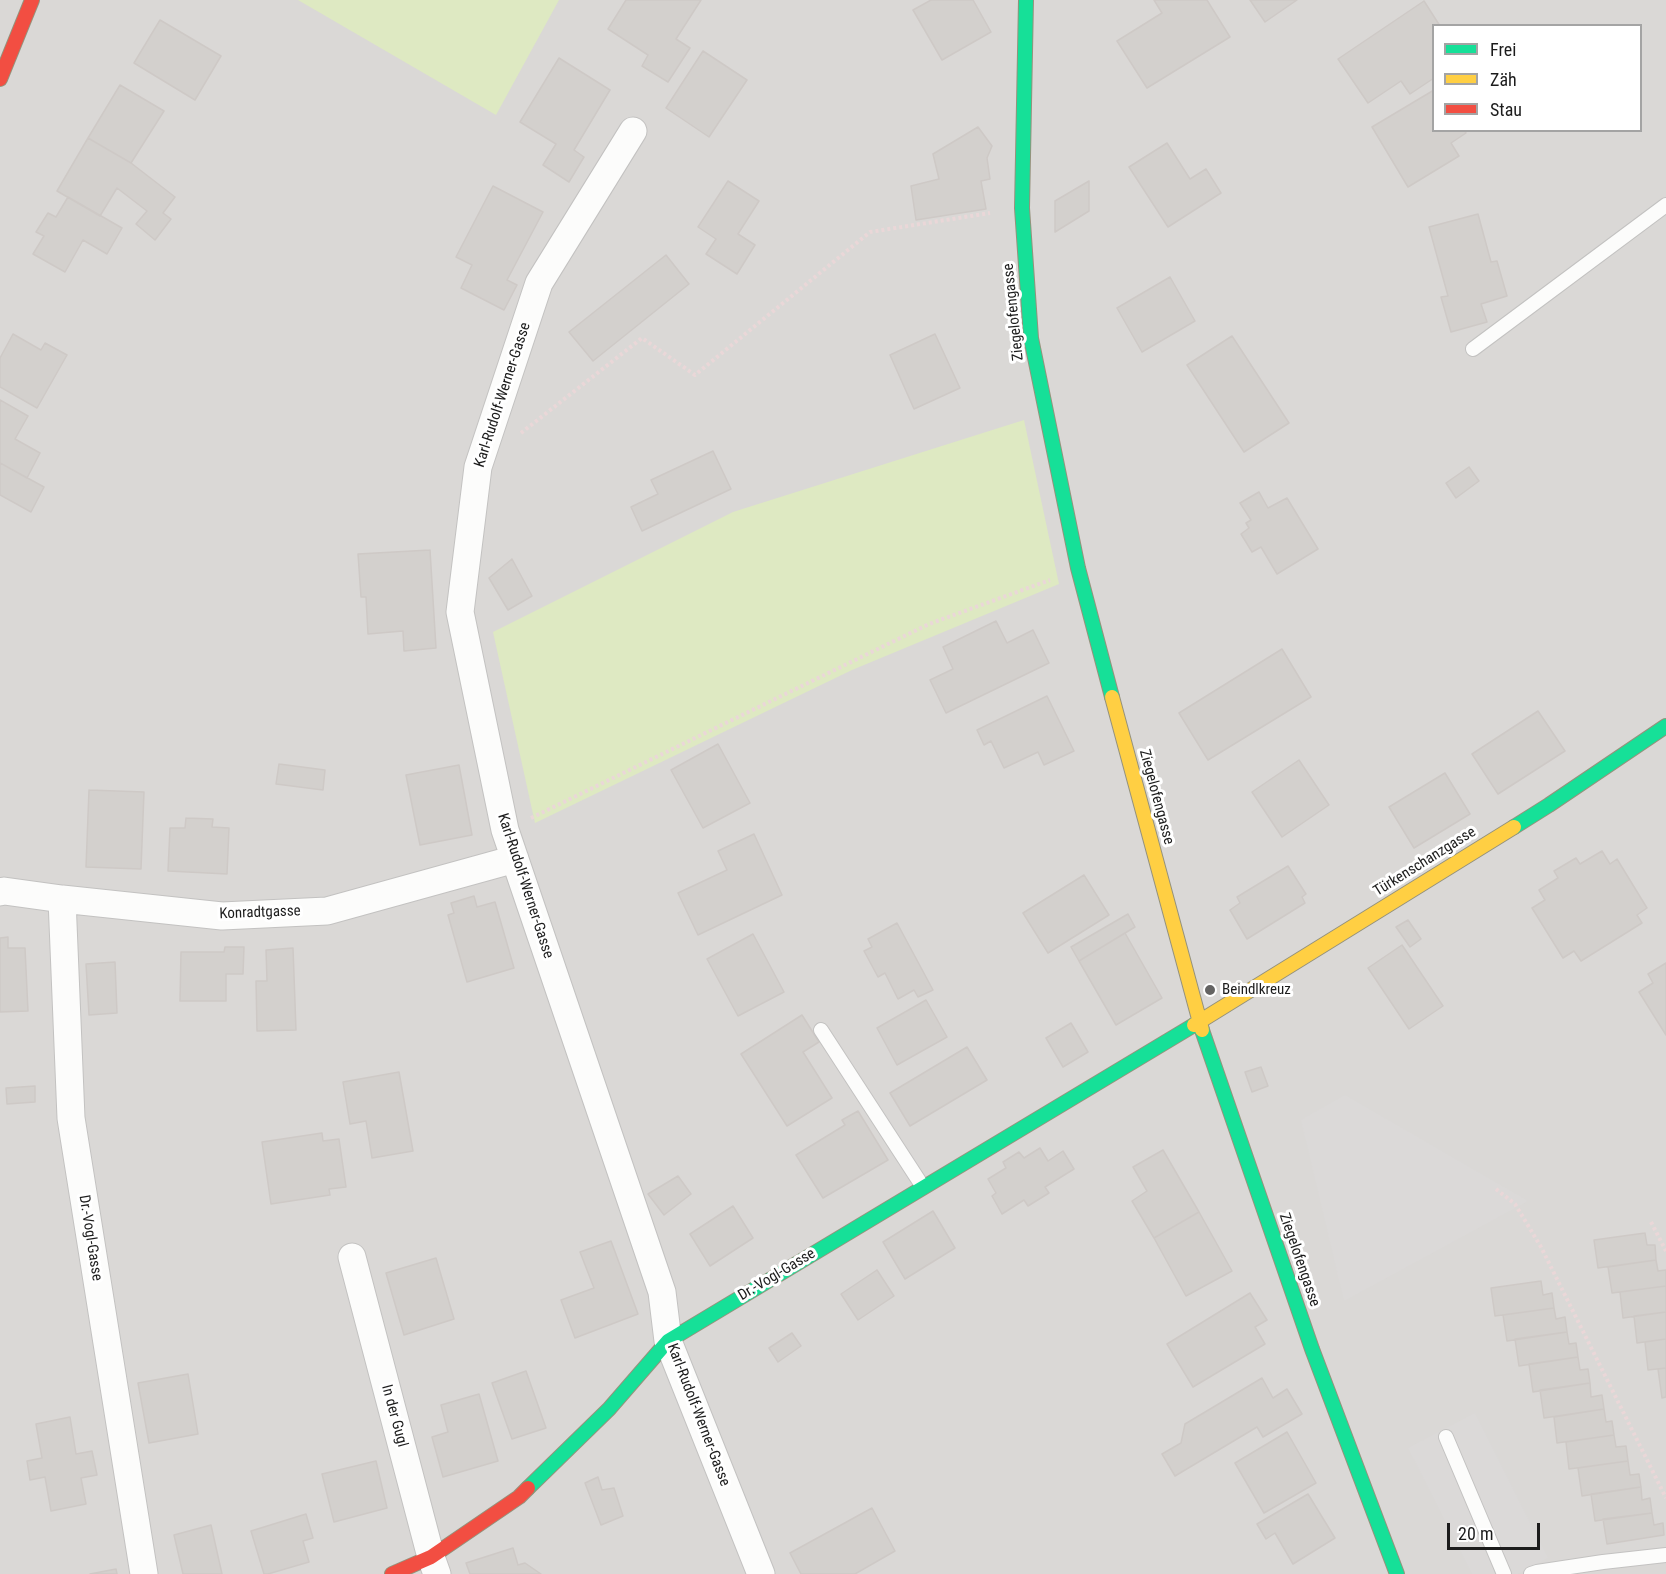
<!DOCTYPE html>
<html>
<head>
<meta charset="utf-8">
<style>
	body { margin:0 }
	#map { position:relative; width:1666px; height:1574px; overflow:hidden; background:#ebe8e5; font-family:"Roboto Condensed",sans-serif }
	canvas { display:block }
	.legend { position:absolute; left:1432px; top:24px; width:210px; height:108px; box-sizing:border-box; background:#fff; border:2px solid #a4a4a4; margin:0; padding:8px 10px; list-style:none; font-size:18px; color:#1c1c1c }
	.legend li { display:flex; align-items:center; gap:12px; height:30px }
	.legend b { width:30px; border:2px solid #a4a4a4 }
	.scale { position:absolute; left:1447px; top:1523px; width:93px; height:27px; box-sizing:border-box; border:3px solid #1c1c1c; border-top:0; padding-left:8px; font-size:18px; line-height:21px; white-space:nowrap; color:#1c1c1c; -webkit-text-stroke:4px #fff; paint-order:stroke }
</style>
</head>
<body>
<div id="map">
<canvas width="1666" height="1574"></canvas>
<ul class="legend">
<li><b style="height:8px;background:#16e098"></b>Frei</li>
<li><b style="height:8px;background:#ffcf43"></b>Zäh</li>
<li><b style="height:8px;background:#f24e42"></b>Stau</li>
</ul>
<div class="scale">20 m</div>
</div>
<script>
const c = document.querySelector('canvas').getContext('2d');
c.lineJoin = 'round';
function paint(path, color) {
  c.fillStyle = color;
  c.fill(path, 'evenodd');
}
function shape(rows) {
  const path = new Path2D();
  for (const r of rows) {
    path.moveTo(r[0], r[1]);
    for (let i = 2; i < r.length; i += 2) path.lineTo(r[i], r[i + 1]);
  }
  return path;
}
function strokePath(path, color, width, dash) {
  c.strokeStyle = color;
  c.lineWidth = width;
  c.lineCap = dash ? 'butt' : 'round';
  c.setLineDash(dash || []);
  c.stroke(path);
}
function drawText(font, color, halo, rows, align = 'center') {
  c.font = font + ' "Roboto Condensed",sans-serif';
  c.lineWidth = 6;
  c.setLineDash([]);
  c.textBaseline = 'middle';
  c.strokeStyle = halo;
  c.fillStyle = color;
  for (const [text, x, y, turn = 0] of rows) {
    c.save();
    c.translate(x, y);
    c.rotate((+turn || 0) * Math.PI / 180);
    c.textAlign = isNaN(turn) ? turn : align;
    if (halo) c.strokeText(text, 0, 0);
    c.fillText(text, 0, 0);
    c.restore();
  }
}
const residential = shape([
	[0,0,1666,0,1666,1574,0,1574],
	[1434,26,1640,26,1640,130,1434,130]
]);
const grass = shape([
	[298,0,559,0,496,115],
	[1024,420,1059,584,852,670,535,823,493,632,733,512]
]);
const parking = shape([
	[1345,1095,1528,1201,1344,1301,1301,1120],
	[1475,1413,1548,1558,1518,1574,1472,1574,1408,1448]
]);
const building = shape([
	[626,0,701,0,676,39,690,48,668,82,642,66,648,55,608,29,626,0],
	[931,0,973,0,991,32,942,60,913,10,931,0],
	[1154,0,1207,0,1230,37,1147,88,1117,41,1162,13,1154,0],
	[1250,0,1297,0,1265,22,1250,0],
	[1424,1,1440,26,1434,26,1434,78,1410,94,1401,81,1368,103,1338,59,1424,1],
	[160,20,221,56,195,100,134,63,160,20],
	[703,51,747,80,709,137,666,108,703,51],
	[559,58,610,90,574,150,584,157,569,182,543,165,556,144,520,122,559,58],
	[120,85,164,111,131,163,88,138,120,85],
	[1434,90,1434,130,1464,130,1466,133,1451,143,1459,156,1408,187,1372,127,1434,90],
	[978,127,992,146,987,158,990,179,981,181,986,209,916,220,911,186,939,179,933,154,978,127],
	[88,138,131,163,175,197,163,213,171,219,155,240,136,224,147,211,117,188,100,216,57,191,88,138],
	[1167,143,1190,179,1206,169,1221,193,1168,227,1129,167,1167,143],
	[728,181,759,201,738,234,755,245,737,274,706,254,716,239,698,227,728,181],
	[1089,181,1089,211,1055,232,1055,201,1089,181],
	[493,186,543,212,507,280,517,285,504,310,461,288,472,265,456,257,493,186],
	[68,197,122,228,107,254,83,240,65,272,33,254,44,236,36,232,48,213,56,217,68,197],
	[1478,214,1491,262,1497,261,1507,296,1481,304,1487,322,1451,332,1441,297,1448,296,1429,227,1478,214],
	[666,255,689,284,593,361,569,332,666,255],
	[1170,277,1195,321,1142,352,1117,308,1170,277],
	[13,334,41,350,45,343,67,355,37,408,0,387,0,358,13,334],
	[935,334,960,388,914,409,890,355,935,334],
	[1232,336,1289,423,1244,452,1187,365,1232,336],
	[0,400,28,416,15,439,40,453,27,478,0,463,0,400],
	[713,451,731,489,642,531,631,507,658,494,651,480,713,451],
	[0,463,44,487,31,512,0,495,0,463],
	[1469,467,1479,481,1456,498,1446,483,1469,467],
	[1259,492,1268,508,1287,498,1318,549,1277,574,1261,547,1252,552,1241,534,1249,528,1246,523,1251,520,1240,503,1259,492],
	[430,550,436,648,404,651,403,631,368,634,366,597,361,597,358,554,430,550],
	[512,559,532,596,508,610,489,578,512,559],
	[996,621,1007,643,1033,630,1049,663,946,713,930,680,953,669,943,647,996,621],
	[1282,649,1311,697,1208,760,1179,713,1282,649],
	[1047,696,1074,751,1044,765,1038,752,1004,768,991,741,984,745,977,730,1047,696],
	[1538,711,1565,751,1498,794,1472,754,1538,711],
	[718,744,750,803,703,828,671,770,718,744],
	[1299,760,1329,805,1282,837,1252,792,1299,760],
	[279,764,325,770,323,790,276,784,279,764],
	[459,765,472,835,420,845,406,775,459,765],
	[1445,773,1470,814,1414,848,1389,807,1445,773],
	[89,790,144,792,141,869,86,867,89,790],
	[186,818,213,819,212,827,229,828,227,874,168,871,170,828,185,828,186,818],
	[754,834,782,895,698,935,678,893,727,870,718,851,754,834],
	[1602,851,1610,864,1617,859,1647,908,1637,915,1642,923,1581,961,1574,951,1563,958,1532,908,1545,900,1539,890,1558,878,1554,871,1576,858,1580,864,1602,851],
	[1288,866,1306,894,1302,897,1305,903,1247,939,1230,910,1240,903,1237,897,1288,866],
	[1084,875,1109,915,1048,953,1023,913,1084,875],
	[474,896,477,907,495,902,514,968,467,982,448,915,454,913,451,903,474,896],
	[1128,914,1135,927,1079,961,1071,947,1128,914],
	[1408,920,1421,939,1410,947,1396,927,1408,920],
	[897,923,933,990,918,997,914,990,898,999,885,973,878,977,864,951,872,947,868,939,897,923],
	[1125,933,1162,998,1116,1025,1079,961,1125,933],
	[753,934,784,992,738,1016,707,959,753,934],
	[8,937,8,948,25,948,28,1011,0,1012,0,938,8,937],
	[1402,945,1443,1006,1409,1029,1368,968,1402,945],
	[225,947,244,947,243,974,226,974,226,1001,180,1001,181,952,224,952,225,947],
	[293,948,296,1030,257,1031,256,981,267,981,266,950,293,948],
	[115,962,117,1013,89,1015,86,964,115,962],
	[1666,963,1666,1035,1639,992,1653,983,1648,974,1666,963],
	[926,1000,947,1037,897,1065,877,1028,926,1000],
	[802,1015,819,1042,803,1052,832,1098,787,1126,741,1054,802,1015],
	[1071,1023,1088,1052,1063,1067,1046,1038,1071,1023],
	[967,1047,987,1080,910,1126,890,1093,967,1047],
	[1261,1067,1268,1086,1252,1092,1245,1072,1261,1067],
	[399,1072,413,1151,372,1158,366,1121,350,1124,343,1082,399,1072],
	[35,1086,35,1102,7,1104,6,1088,35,1086],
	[858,1111,888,1160,823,1198,796,1155,845,1125,842,1120,858,1111],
	[322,1133,323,1141,339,1139,346,1187,329,1189,330,1195,271,1204,262,1142,322,1133],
	[1040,1148,1048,1161,1063,1151,1074,1169,1045,1187,1049,1193,1028,1206,1024,1200,1002,1214,992,1196,996,1193,988,1179,1006,1168,1003,1162,1019,1152,1024,1158,1040,1148],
	[1163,1150,1199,1212,1154,1238,1132,1201,1147,1191,1133,1167,1163,1150],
	[678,1176,691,1194,664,1215,648,1194,678,1176],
	[733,1206,753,1238,710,1266,690,1234,733,1206],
	[933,1211,955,1248,905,1279,883,1242,933,1211],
	[1199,1212,1232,1271,1186,1296,1154,1238,1199,1212],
	[1645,1233,1647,1245,1655,1245,1656,1260,1598,1268,1594,1240,1645,1233],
	[611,1241,638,1314,575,1338,561,1300,594,1288,580,1252,611,1241],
	[436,1258,454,1319,404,1335,386,1273,436,1258],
	[1656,1260,1658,1271,1666,1270,1666,1286,1612,1293,1608,1267,1656,1260],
	[877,1270,894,1296,858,1320,841,1294,877,1270],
	[1541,1281,1543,1295,1552,1293,1554,1308,1495,1316,1491,1288,1541,1281],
	[1666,1286,1666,1312,1623,1318,1620,1292,1666,1286],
	[1250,1293,1267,1320,1255,1327,1265,1344,1193,1387,1167,1344,1250,1293],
	[1554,1308,1556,1319,1565,1317,1567,1332,1507,1341,1503,1315,1554,1308],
	[1666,1312,1666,1339,1637,1343,1634,1316,1666,1312],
	[1567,1332,1569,1344,1576,1343,1578,1357,1519,1366,1515,1339,1567,1332],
	[792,1333,801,1346,778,1362,769,1348,792,1333],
	[1666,1339,1666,1368,1648,1370,1645,1342,1666,1339],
	[1578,1357,1580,1370,1588,1369,1590,1383,1533,1392,1529,1364,1578,1357],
	[1666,1368,1666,1397,1662,1398,1658,1369,1666,1368],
	[526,1371,546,1428,512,1439,492,1383,526,1371],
	[188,1374,198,1434,149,1443,138,1383,188,1374],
	[1262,1378,1273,1398,1287,1389,1302,1414,1263,1437,1257,1427,1175,1476,1162,1454,1181,1443,1185,1424,1262,1378],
	[1590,1383,1591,1397,1602,1395,1604,1409,1544,1418,1540,1390,1590,1383],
	[479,1394,498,1461,443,1477,432,1437,448,1432,441,1405,479,1394],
	[1604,1409,1606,1422,1612,1421,1614,1435,1557,1443,1554,1417,1604,1409],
	[70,1417,76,1454,92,1451,97,1475,81,1478,86,1504,51,1511,45,1477,30,1480,27,1461,42,1458,36,1424,70,1417],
	[1287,1432,1316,1483,1264,1513,1235,1463,1287,1432],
	[1614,1435,1616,1447,1626,1446,1628,1461,1569,1469,1566,1442,1614,1435],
	[376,1461,387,1508,334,1522,322,1474,376,1461],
	[1628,1461,1630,1475,1639,1474,1641,1487,1582,1496,1578,1468,1628,1461],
	[598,1477,602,1490,614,1488,623,1516,601,1525,585,1483,598,1477],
	[1641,1487,1642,1500,1650,1498,1652,1513,1595,1521,1591,1494,1641,1487],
	[1308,1494,1335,1538,1293,1564,1275,1533,1266,1539,1257,1524,1308,1494],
	[872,1508,895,1551,855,1574,801,1574,790,1553,872,1508],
	[1652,1513,1654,1525,1663,1523,1664,1535,1607,1544,1603,1519,1652,1513],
	[306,1514,313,1538,303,1541,309,1562,268,1574,264,1574,251,1531,306,1514],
	[211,1525,222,1574,183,1574,174,1535,211,1525],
	[513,1548,518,1565,525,1563,541,1574,470,1574,466,1563,513,1548],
	[116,1569,117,1574,90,1574,116,1569]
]);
const path = shape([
	[521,433,642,338,695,375,870,232,990,213],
	[531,818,929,624,1050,580],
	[1496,1189,1515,1204,1541,1247,1666,1498],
	[1651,1222,1666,1251]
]);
const lane = shape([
	[1473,349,1666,205],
	[821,1030,923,1187],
	[1446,1437,1504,1574],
	[1531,1574,1537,1572,1603,1562,1666,1555]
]);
const street = shape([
	[633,131,539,283,478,467,460,612,505,830,662,1292,668,1341,761,1574],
	[0,892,4,891,62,899,222,916,327,911,515,859],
	[62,899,71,1118,144,1574],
	[352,1257,431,1557,437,1574]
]);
const fast = shape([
	[1026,0,1022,208,1031,338,1078,568,1112,697],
	[1514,827,1549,805,1666,726],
	[1202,1030,1312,1349,1397,1574],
	[528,1488,609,1409,668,1341,1194,1025]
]);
const slow = shape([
	[1112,697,1202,1030],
	[1194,1025,1514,827]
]);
const jam = shape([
	[0,79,32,0],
	[392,1574,431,1557,519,1497,528,1488]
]);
const markers = [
	[1210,990,6,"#646362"]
];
const streetNames = [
	["Ziegelofengasse",1014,312,-96],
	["Karl-Rudolf-Werner-Gasse",503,395,-72],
	["Ziegelofengasse",1156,797,75],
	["Türkenschanzgasse",1425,862,-32],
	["Karl-Rudolf-Werner-Gasse",525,886,72],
	["Konradtgasse",260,913,-2],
	["Dr.-Vogl-Gasse",90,1238,81],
	["Ziegelofengasse",1299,1260,71],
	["Dr.-Vogl-Gasse",777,1275,-31],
	["Karl-Rudolf-Werner-Gasse",698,1415,69],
	["In der Gugl",394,1416,75]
];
const poiNames = [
	["Beindlkreuz",1222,990]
];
paint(residential, '#dad8d6');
paint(grass, '#dee9c2');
paint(parking, '#dbd9d8');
paint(building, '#d3d0cd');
strokePath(building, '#cec9c6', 1.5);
strokePath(lane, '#c3c2c1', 16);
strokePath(street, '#c3c2c1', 29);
strokePath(fast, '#95927c', 16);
strokePath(slow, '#95927c', 16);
strokePath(jam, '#95927c', 16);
strokePath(path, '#ead7d8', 4, [3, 3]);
strokePath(lane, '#fcfcfb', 14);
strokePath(street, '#fcfcfb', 27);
strokePath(fast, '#16e098', 14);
strokePath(slow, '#ffcf43', 14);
strokePath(jam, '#f24e42', 14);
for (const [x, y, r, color] of markers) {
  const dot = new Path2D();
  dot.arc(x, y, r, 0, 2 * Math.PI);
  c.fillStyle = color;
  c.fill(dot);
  strokePath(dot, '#fff', 2);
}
drawText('15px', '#1c1c1c', '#fff', streetNames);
drawText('15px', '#1c1c1c', '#fff', poiNames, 'left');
</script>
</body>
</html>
